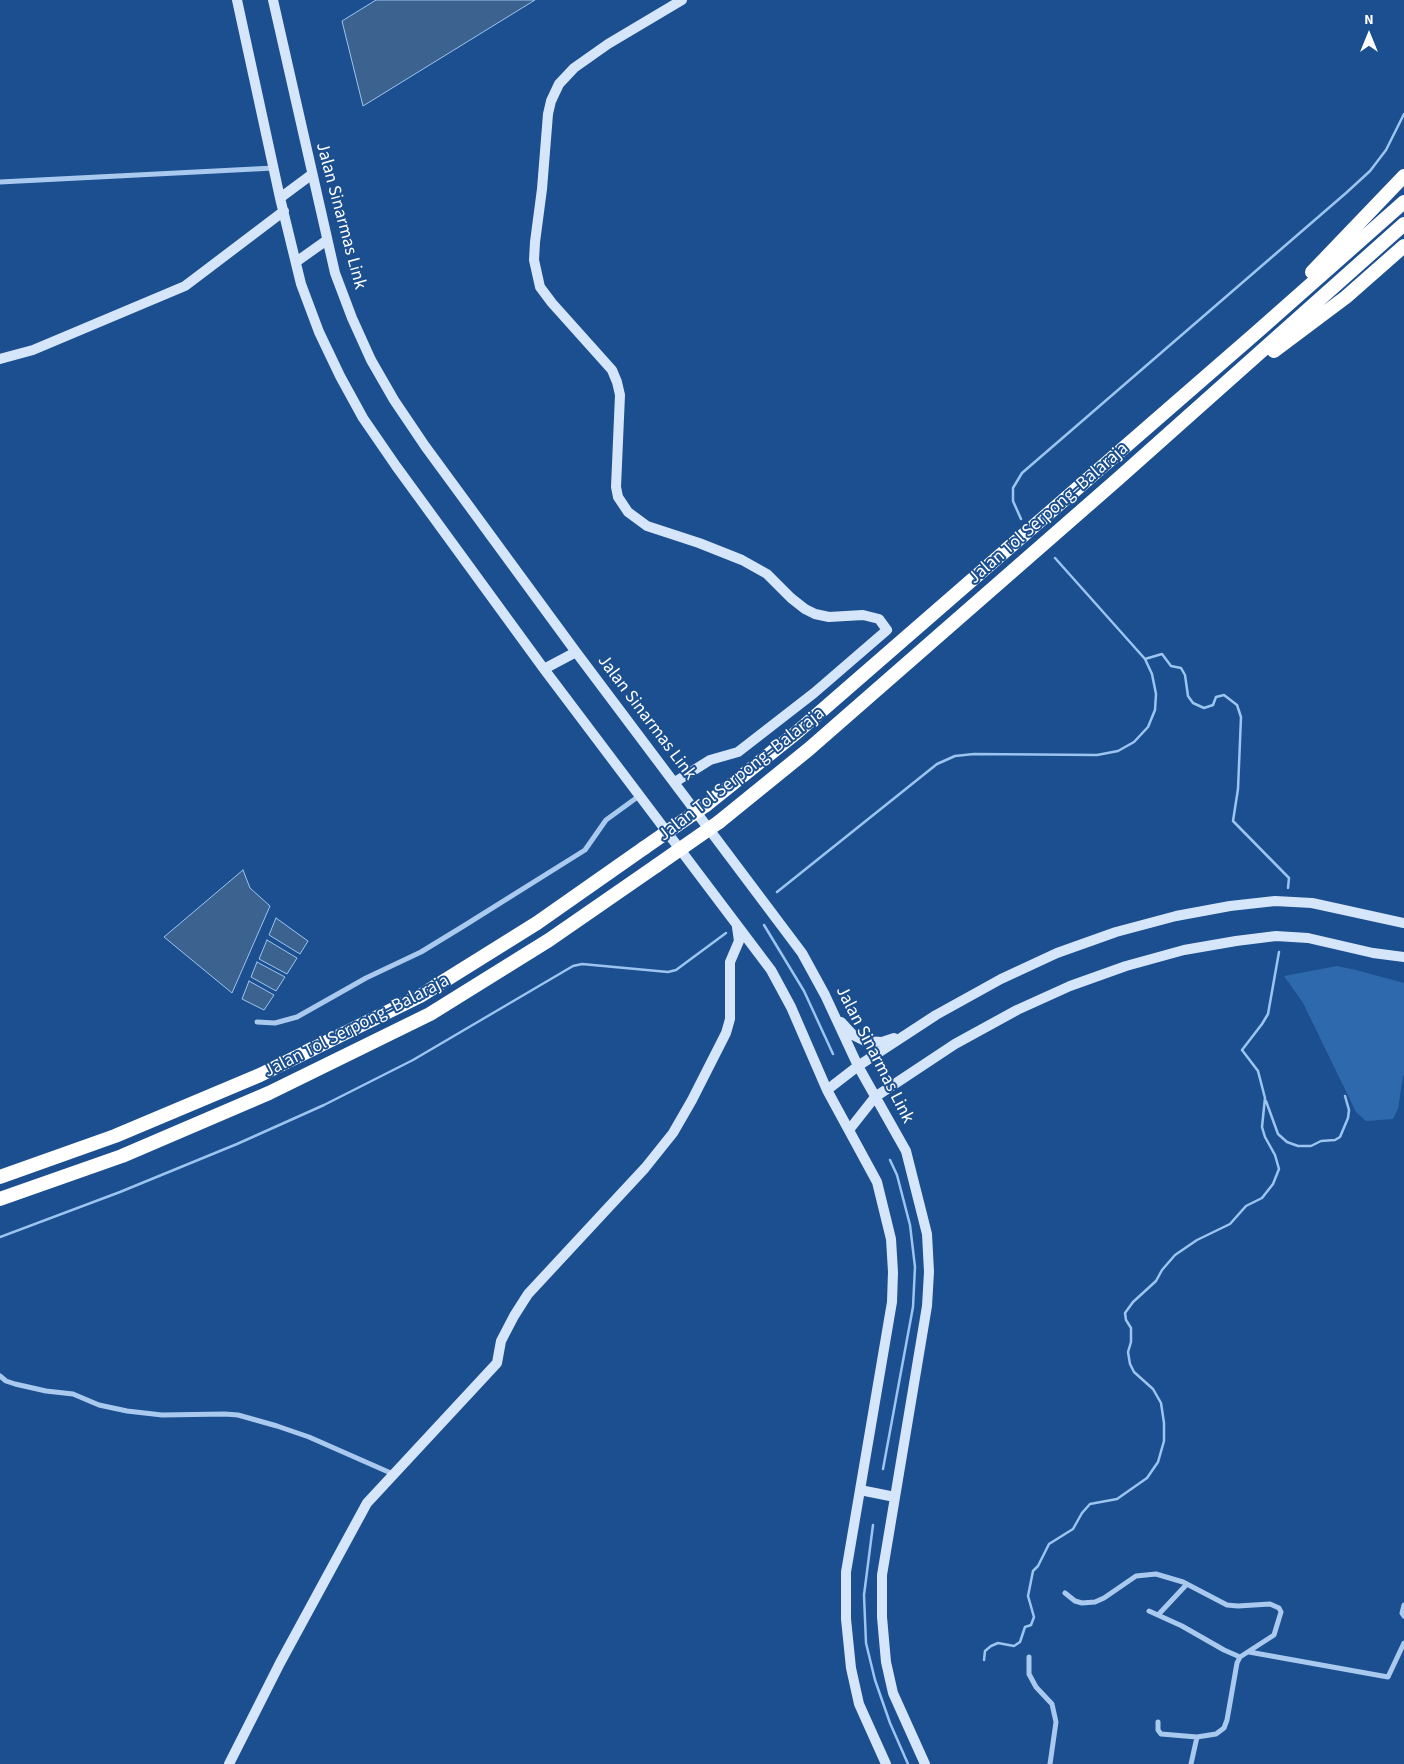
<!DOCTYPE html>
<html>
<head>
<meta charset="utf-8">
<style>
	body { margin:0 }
	#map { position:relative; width:1404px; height:1764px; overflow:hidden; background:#1b4f8f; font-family:"Source Sans 3",sans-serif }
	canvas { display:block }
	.north { position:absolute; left:1344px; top:10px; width:50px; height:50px; -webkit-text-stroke:4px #1b4f8f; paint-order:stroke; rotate:0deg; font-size:14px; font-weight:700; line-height:20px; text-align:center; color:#fff }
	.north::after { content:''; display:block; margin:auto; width:18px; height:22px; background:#fff; clip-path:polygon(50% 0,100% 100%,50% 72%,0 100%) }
</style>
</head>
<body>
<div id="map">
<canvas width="1404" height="1764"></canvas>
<div class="north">N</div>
</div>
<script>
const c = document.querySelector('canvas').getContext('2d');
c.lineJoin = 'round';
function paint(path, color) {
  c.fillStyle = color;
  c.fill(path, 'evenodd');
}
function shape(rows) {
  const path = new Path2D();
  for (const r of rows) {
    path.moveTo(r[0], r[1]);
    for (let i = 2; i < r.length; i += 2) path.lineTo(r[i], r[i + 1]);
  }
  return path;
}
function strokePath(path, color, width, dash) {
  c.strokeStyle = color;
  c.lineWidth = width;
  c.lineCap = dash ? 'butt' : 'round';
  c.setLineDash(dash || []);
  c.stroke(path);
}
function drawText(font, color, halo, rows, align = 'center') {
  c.font = font + ' "Source Sans 3",sans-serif';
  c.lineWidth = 4;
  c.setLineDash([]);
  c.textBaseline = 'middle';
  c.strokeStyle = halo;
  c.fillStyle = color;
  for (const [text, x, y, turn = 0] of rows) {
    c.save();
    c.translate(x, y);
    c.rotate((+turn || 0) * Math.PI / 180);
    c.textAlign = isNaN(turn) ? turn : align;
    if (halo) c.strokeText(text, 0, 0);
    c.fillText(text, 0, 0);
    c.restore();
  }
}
const green = shape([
	[1337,966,1356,970,1404,983,1404,1075,1403,1076,1398,1109,1393,1119,1366,1121,1356,1112,1303,1003,1284,976]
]);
const water = shape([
	[376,0,535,0,363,106,342,21,376,0],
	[243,870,250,888,270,906,232,993,164,937,243,870],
	[276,918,308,941,300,954,269,935,276,918],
	[267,940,297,958,287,974,259,959,267,940],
	[257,962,285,977,276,991,251,977,257,962],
	[249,981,274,995,264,1010,242,999,249,981]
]);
const stream = shape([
	[1021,519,1013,501,1013,488,1022,473,1346,193,1370,171,1386,150,1404,114],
	[1145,659,1162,654,1171,666,1181,668,1185,675,1188,696,1193,703,1204,708,1213,705,1216,697,1224,695,1237,705,1241,717,1238,789,1233,821,1289,878,1288,888],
	[777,892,937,764,955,756,974,754,1097,755,1118,751,1134,742,1148,727,1155,710,1156,694,1152,674,1145,659,1055,558],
	[764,925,804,991,833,1054],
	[1266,1101,1278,1134,1287,1142,1298,1146,1311,1146,1321,1141,1335,1140,1340,1137,1348,1118,1349,1110,1345,1096],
	[0,1237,120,1192,237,1144,324,1105,413,1060,573,966,582,964,668,972,676,970,726,933],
	[883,1469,913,1307,915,1267,910,1225,897,1175,890,1160],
	[873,1525,864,1595,866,1643,875,1680,890,1723,908,1764],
	[984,1660,985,1651,991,1646,998,1643,1014,1646,1020,1642,1025,1627,1031,1625,1034,1617,1028,1596,1033,1571,1038,1566,1049,1544,1073,1529,1082,1513,1090,1504,1117,1499,1147,1478,1158,1462,1164,1441,1164,1423,1161,1403,1153,1389,1134,1372,1130,1364,1128,1352,1131,1342,1131,1328,1126,1320,1125,1313,1133,1302,1156,1281,1162,1270,1175,1255,1197,1240,1230,1224,1246,1206,1262,1198,1273,1184,1279,1169,1275,1155,1265,1137,1262,1127,1265,1098,1258,1071,1242,1050,1262,1024,1268,1014,1279,952]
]);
const street = shape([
	[0,182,274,168],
	[257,1022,275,1023,297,1017,366,978,421,952,462,927,585,850,606,820,639,796],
	[0,1376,6,1381,15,1384,46,1391,73,1394,99,1405,127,1411,162,1415,225,1414,238,1415,277,1426,309,1437,393,1474],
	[1065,1593,1075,1601,1082,1603,1095,1602,1104,1598,1136,1576,1156,1574,1183,1582,1227,1605,1238,1606,1270,1604,1279,1608,1281,1612,1274,1635,1240,1657,1237,1663,1227,1720,1224,1728,1216,1734,1197,1737,1191,1764],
	[1404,1605,1402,1613,1404,1616],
	[1149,1611,1182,1626,1224,1650,1240,1657],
	[1158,1615,1187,1584],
	[1249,1652,1388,1677,1404,1643],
	[1029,1657,1029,1674,1036,1687,1052,1704,1056,1722,1050,1764],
	[1158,1722,1158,1730,1161,1734,1197,1737]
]);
const secondary = shape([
	[237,0,280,198,301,284,319,332,340,376,363,418,396,466,544,669,771,970,791,1007,827,1090,877,1182,891,1239,893,1272,892,1302,846,1572,846,1619,851,1668,859,1704,886,1764],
	[273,0,335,273,352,318,371,360,394,400,425,446,576,652,802,953,825,995,858,1066,906,1151,927,1234,929,1272,927,1306,882,1575,882,1617,886,1662,893,1693,925,1764],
	[280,198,311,175],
	[296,262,327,240],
	[0,359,33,350,185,286,284,211],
	[544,669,576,652],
	[675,782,710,760,738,752,814,693,887,630,879,619,863,615,829,617,815,614,805,609,791,598,767,574,742,560,699,543,647,526,628,512,618,497,616,487,620,395,617,382,612,370,552,303,540,287,534,260,535,242,542,189,548,114,551,101,559,84,574,68,608,44,682,0],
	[841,1022,853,1035,865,1041,882,1042,894,1038],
	[827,1090,858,1066,936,1015,1001,979,1057,953,1116,932,1176,916,1230,906,1275,901,1312,903,1404,923],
	[849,1130,875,1097,955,1044,1017,1010,1070,986,1126,966,1184,950,1236,941,1276,936,1308,938,1373,953,1404,957],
	[860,1490,895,1497],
	[229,1764,280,1663,367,1503,497,1363,501,1341,514,1316,528,1294,645,1168,673,1133,692,1100,726,1033,730,1019,730,962,739,941,737,927]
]);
const highway = shape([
	[1312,272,1404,176],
	[1274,351,1346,297,1404,246],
	[706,805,796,733,1257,332,1404,202],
	[719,822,809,749,1119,478,1404,224],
	[0,1177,115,1136,260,1075,420,996,537,923,644,848],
	[0,1199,122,1156,269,1093,430,1014,549,940,656,866]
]);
const highwayBridge = shape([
	[644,848,706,805],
	[656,866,719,822]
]);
const streetNames = [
	["Jalan Sinarmas Link",340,216,75],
	["Jalan Tol Serpong–Balaraja",1049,514,-41],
	["Jalan Sinarmas Link",646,718,53],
	["Jalan Tol Serpong–Balaraja",742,775,-38],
	["Jalan Tol Serpong–Balaraja",357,1027,-27],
	["Jalan Sinarmas Link",874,1055,63]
];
paint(green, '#2e69ad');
paint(water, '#3c6290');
strokePath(water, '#9cc4f0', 1);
strokePath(stream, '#9cc4f0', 2.5);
strokePath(street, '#a9c9ee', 5);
strokePath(secondary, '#d6e6fa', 10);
strokePath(highway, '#fff', 14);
strokePath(highwayBridge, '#fff', 14);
drawText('18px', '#fff', '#1b4f8f', streetNames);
</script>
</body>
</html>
